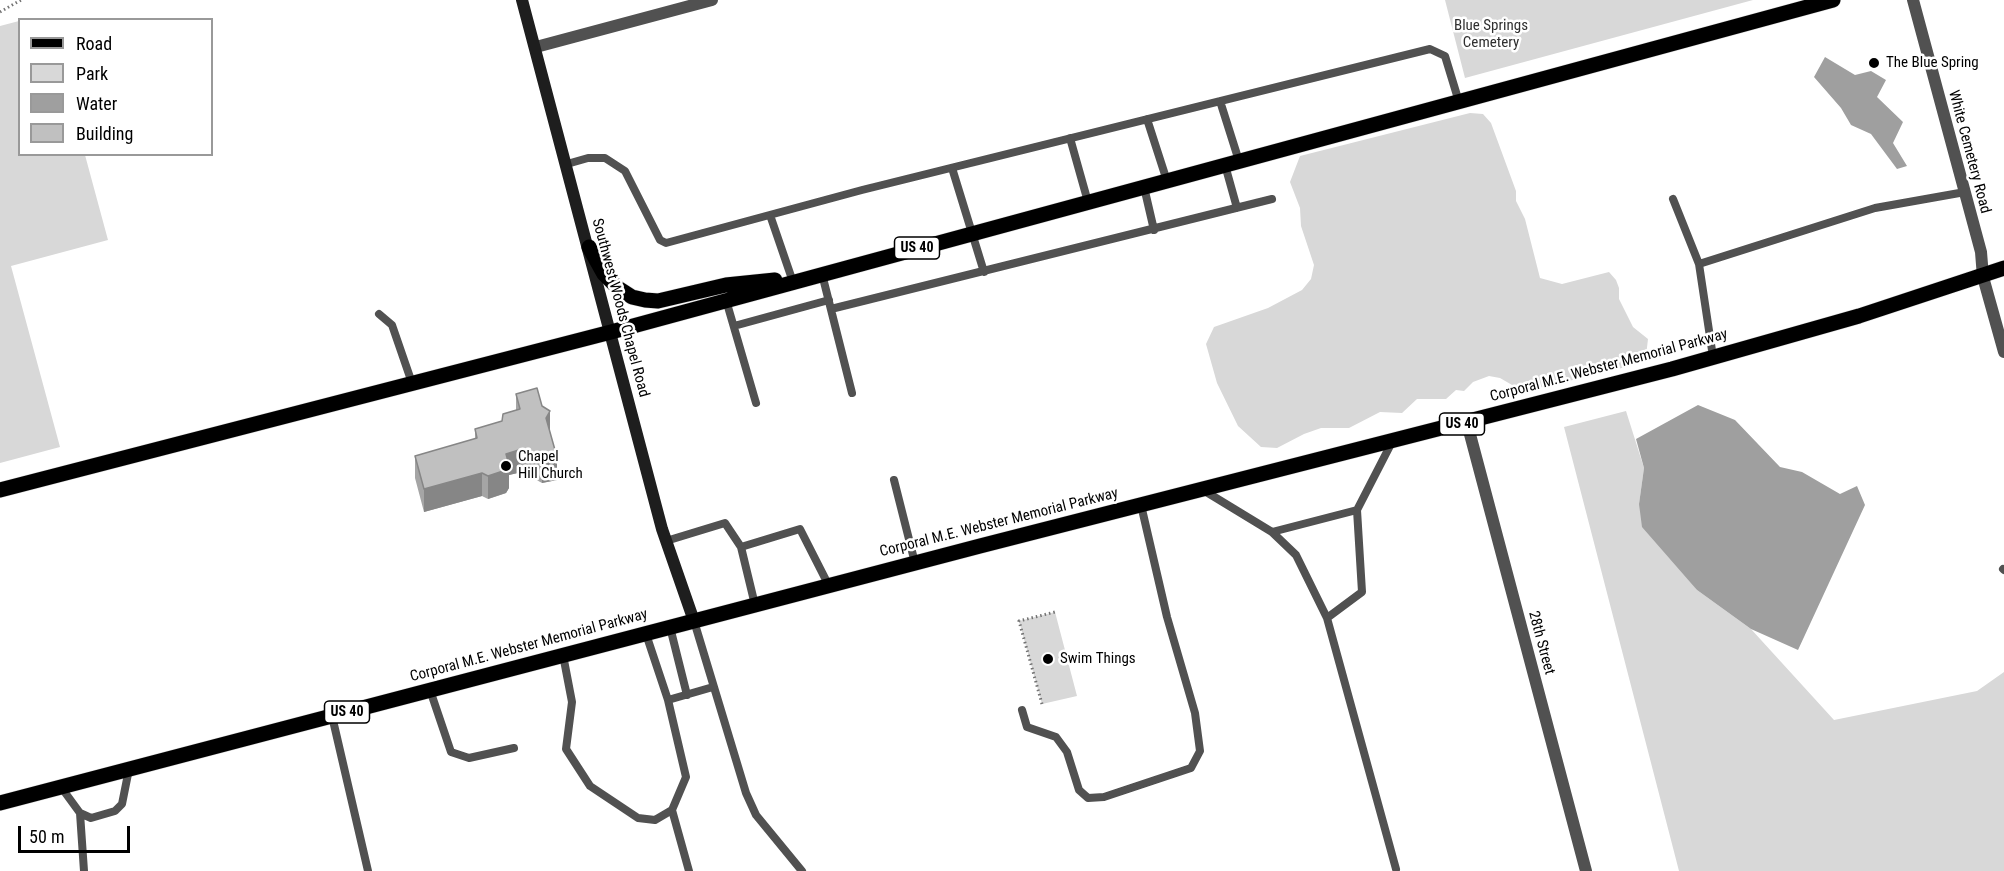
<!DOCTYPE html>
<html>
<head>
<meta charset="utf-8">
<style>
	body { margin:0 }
	#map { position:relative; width:2004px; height:871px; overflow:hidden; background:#fff; font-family:"Roboto Condensed",sans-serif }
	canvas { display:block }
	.legend { position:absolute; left:18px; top:18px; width:195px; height:138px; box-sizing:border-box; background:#fff; border:2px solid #999; margin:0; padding:8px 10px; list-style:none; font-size:18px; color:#000 }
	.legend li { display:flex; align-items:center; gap:12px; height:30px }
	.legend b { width:30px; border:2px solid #999 }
	.scale { position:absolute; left:18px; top:826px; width:112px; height:27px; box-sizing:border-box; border:3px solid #000; border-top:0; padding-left:8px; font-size:18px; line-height:21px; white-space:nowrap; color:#000; -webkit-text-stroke:4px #fff; paint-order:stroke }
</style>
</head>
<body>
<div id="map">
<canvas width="2004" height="871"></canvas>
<ul class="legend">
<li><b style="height:8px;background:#000"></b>Road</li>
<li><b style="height:16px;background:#d8d8d8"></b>Park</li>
<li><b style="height:16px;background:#9f9f9f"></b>Water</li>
<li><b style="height:16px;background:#c0c0c0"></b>Building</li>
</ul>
<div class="scale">50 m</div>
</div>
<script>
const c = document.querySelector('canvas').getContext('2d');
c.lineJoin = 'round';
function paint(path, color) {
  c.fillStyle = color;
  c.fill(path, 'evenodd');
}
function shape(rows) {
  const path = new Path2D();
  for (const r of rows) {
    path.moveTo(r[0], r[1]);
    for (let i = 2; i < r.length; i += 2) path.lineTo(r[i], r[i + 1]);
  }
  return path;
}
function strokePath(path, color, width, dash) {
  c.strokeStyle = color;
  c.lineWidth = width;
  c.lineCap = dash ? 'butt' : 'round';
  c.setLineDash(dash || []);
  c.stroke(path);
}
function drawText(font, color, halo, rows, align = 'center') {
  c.font = font + ' "Roboto Condensed",sans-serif';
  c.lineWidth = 5;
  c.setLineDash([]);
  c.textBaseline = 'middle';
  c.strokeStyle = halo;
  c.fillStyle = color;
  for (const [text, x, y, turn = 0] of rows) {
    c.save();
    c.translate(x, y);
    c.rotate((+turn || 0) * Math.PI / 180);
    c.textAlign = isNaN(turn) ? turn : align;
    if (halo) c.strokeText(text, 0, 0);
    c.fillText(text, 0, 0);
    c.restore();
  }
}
const green = shape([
	[1445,0,1753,0,1465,78],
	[19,21,20,154,85,155,108,240,11,266,60,447,0,463,0,26],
	[1470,113,1483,114,1491,123,1516,191,1516,201,1525,219,1540,278,1562,284,1609,272,1616,280,1619,288,1619,299,1633,327,1648,339,1646,356,1642,362,1630,366,1544,387,1519,389,1500,378,1489,376,1473,382,1464,391,1456,390,1446,399,1417,399,1402,413,1380,412,1349,428,1321,428,1304,434,1277,448,1261,447,1238,426,1217,383,1206,344,1214,327,1268,308,1302,290,1311,279,1314,265,1301,226,1300,208,1290,182,1300,156],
	[1626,411,1644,468,1639,504,1697,590,1751,629,1834,720,1977,691,2004,672,2004,871,1679,871,1564,427],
	[1055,612,1077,696,1042,704,1019,621]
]);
const water = shape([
	[1825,57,1855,75,1871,71,1886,80,1877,97,1903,122,1893,143,1907,166,1897,169,1871,134,1851,125,1841,108,1814,77],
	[1698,405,1735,420,1780,467,1802,472,1840,494,1857,486,1865,505,1798,650,1751,629,1697,590,1642,527,1639,504,1644,468,1636,439]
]);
const path = shape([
	[0,12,21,0],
	[1042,704,1019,621,1055,612]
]);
const lane = shape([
	[1220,101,1239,161],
	[1147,119,1167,181],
	[1070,138,1088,202],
	[567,164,588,158,605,158,625,171,660,240,666,243,862,190,1430,49,1445,56,1459,102],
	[1225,165,1237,208],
	[952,168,984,272],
	[1144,187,1154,230],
	[1673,199,1699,264,1713,357],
	[770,215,793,282],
	[1699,264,1875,208,1965,192],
	[822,274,852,393],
	[726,300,756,403],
	[831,309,1272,199],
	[379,314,392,325,412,383],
	[734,326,829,300],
	[894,480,915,563],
	[1203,490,1272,532,1296,555,1327,618,1396,869],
	[1272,532,1357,510],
	[666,541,725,523,741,547,755,605],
	[741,547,800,529,829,586],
	[2003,569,2004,570],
	[1327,618,1362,592,1357,510,1392,442],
	[694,621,746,793,756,815,802,871],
	[670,627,687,695],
	[563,655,572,702,566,749,590,786,638,818,655,820,672,810,686,777,668,700,646,634],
	[430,690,451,752,469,758,514,748],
	[668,700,713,687],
	[1022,710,1027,727,1056,737,1067,752,1079,790,1088,798,1104,797,1191,768,1200,751,1195,713,1167,617,1141,505],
	[332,716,368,871],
	[61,787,80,813,84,871],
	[672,810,689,871],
	[80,813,91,818,115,811,122,804,129,769]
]);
const street = shape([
	[1913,0,1981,252,1983,277,2004,352],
	[536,47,712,0],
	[1467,423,1586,871]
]);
const secondary = shape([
	[522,0,662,529,694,621]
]);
const primary = shape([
	[589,247,604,274,618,288,632,297,645,300,658,301,726,285,775,280],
	[0,490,611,332,1833,0],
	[0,803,980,546,1672,369,1859,316,2004,268]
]);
const wall = shape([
	[516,394,550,433,557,480,542,483,522,472,509,475,509,488,506,493,488,499,482,496,424,512,415,478,415,456,475,439,475,429,502,421,516,410]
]);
const shadedWall = shape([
	[550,411,550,434,546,418],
	[522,449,522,472,509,475,509,488,506,493,488,499,488,476,506,454],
	[557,457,557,480,542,483,542,460],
	[482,473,482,496,424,512,424,489]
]);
const building = shape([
	[537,388,542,406,550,411,546,418,557,457,542,460,522,449,506,454,509,465,506,470,488,476,482,473,424,489,415,456,477,438,475,429,502,421,503,414,520,409,516,394,537,388]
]);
const markers = [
	[1874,63,6,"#000"],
	[506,466,6,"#000"],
	[1048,659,6,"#000"]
];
const shields = [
	[917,248,45],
	[1462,424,45],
	[347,712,45]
];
const shieldNames = [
	["US 40",917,248],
	["US 40",1462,424],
	["US 40",347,712]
];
const parkNames = [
	["Blue Springs",1491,26],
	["Cemetery",1491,43]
];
const poiNames = [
	["The Blue Spring",1886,63],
	["Chapel",518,457],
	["Hill Church",518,474],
	["Swim Things",1060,659]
];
const streetNames = [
	["White Cemetery Road",1969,152,75],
	["Southwest Woods Chapel Road",620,308,75],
	["Corporal M.E. Webster Memorial Parkway",1609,366,-15],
	["Corporal M.E. Webster Memorial Parkway",999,523,-14],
	["28th Street",1541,643,75],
	["Corporal M.E. Webster Memorial Parkway",529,646,-15]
];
paint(green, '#d8d8d8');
paint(water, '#9f9f9f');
strokePath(primary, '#dbdbdb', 16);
strokePath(path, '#737373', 3, [1.5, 3]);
strokePath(lane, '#515151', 8);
strokePath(street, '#515151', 12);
strokePath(secondary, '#1e1e1e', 12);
strokePath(primary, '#000', 15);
paint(wall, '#a5a5a5');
paint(shadedWall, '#868686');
paint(building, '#c0c0c0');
strokePath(building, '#868686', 1.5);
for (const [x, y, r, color] of markers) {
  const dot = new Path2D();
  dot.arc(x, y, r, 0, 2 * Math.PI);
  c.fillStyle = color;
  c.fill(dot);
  strokePath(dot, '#fff', 2);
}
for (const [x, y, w] of shields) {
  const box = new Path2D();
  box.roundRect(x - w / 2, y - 11, w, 22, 4.5);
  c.fillStyle = '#fff';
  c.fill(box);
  strokePath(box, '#000', 1.5);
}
drawText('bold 14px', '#000', null, shieldNames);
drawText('15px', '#2f2f2f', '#fff', parkNames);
drawText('15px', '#000', '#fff', poiNames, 'left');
drawText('15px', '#000', '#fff', streetNames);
</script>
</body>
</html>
